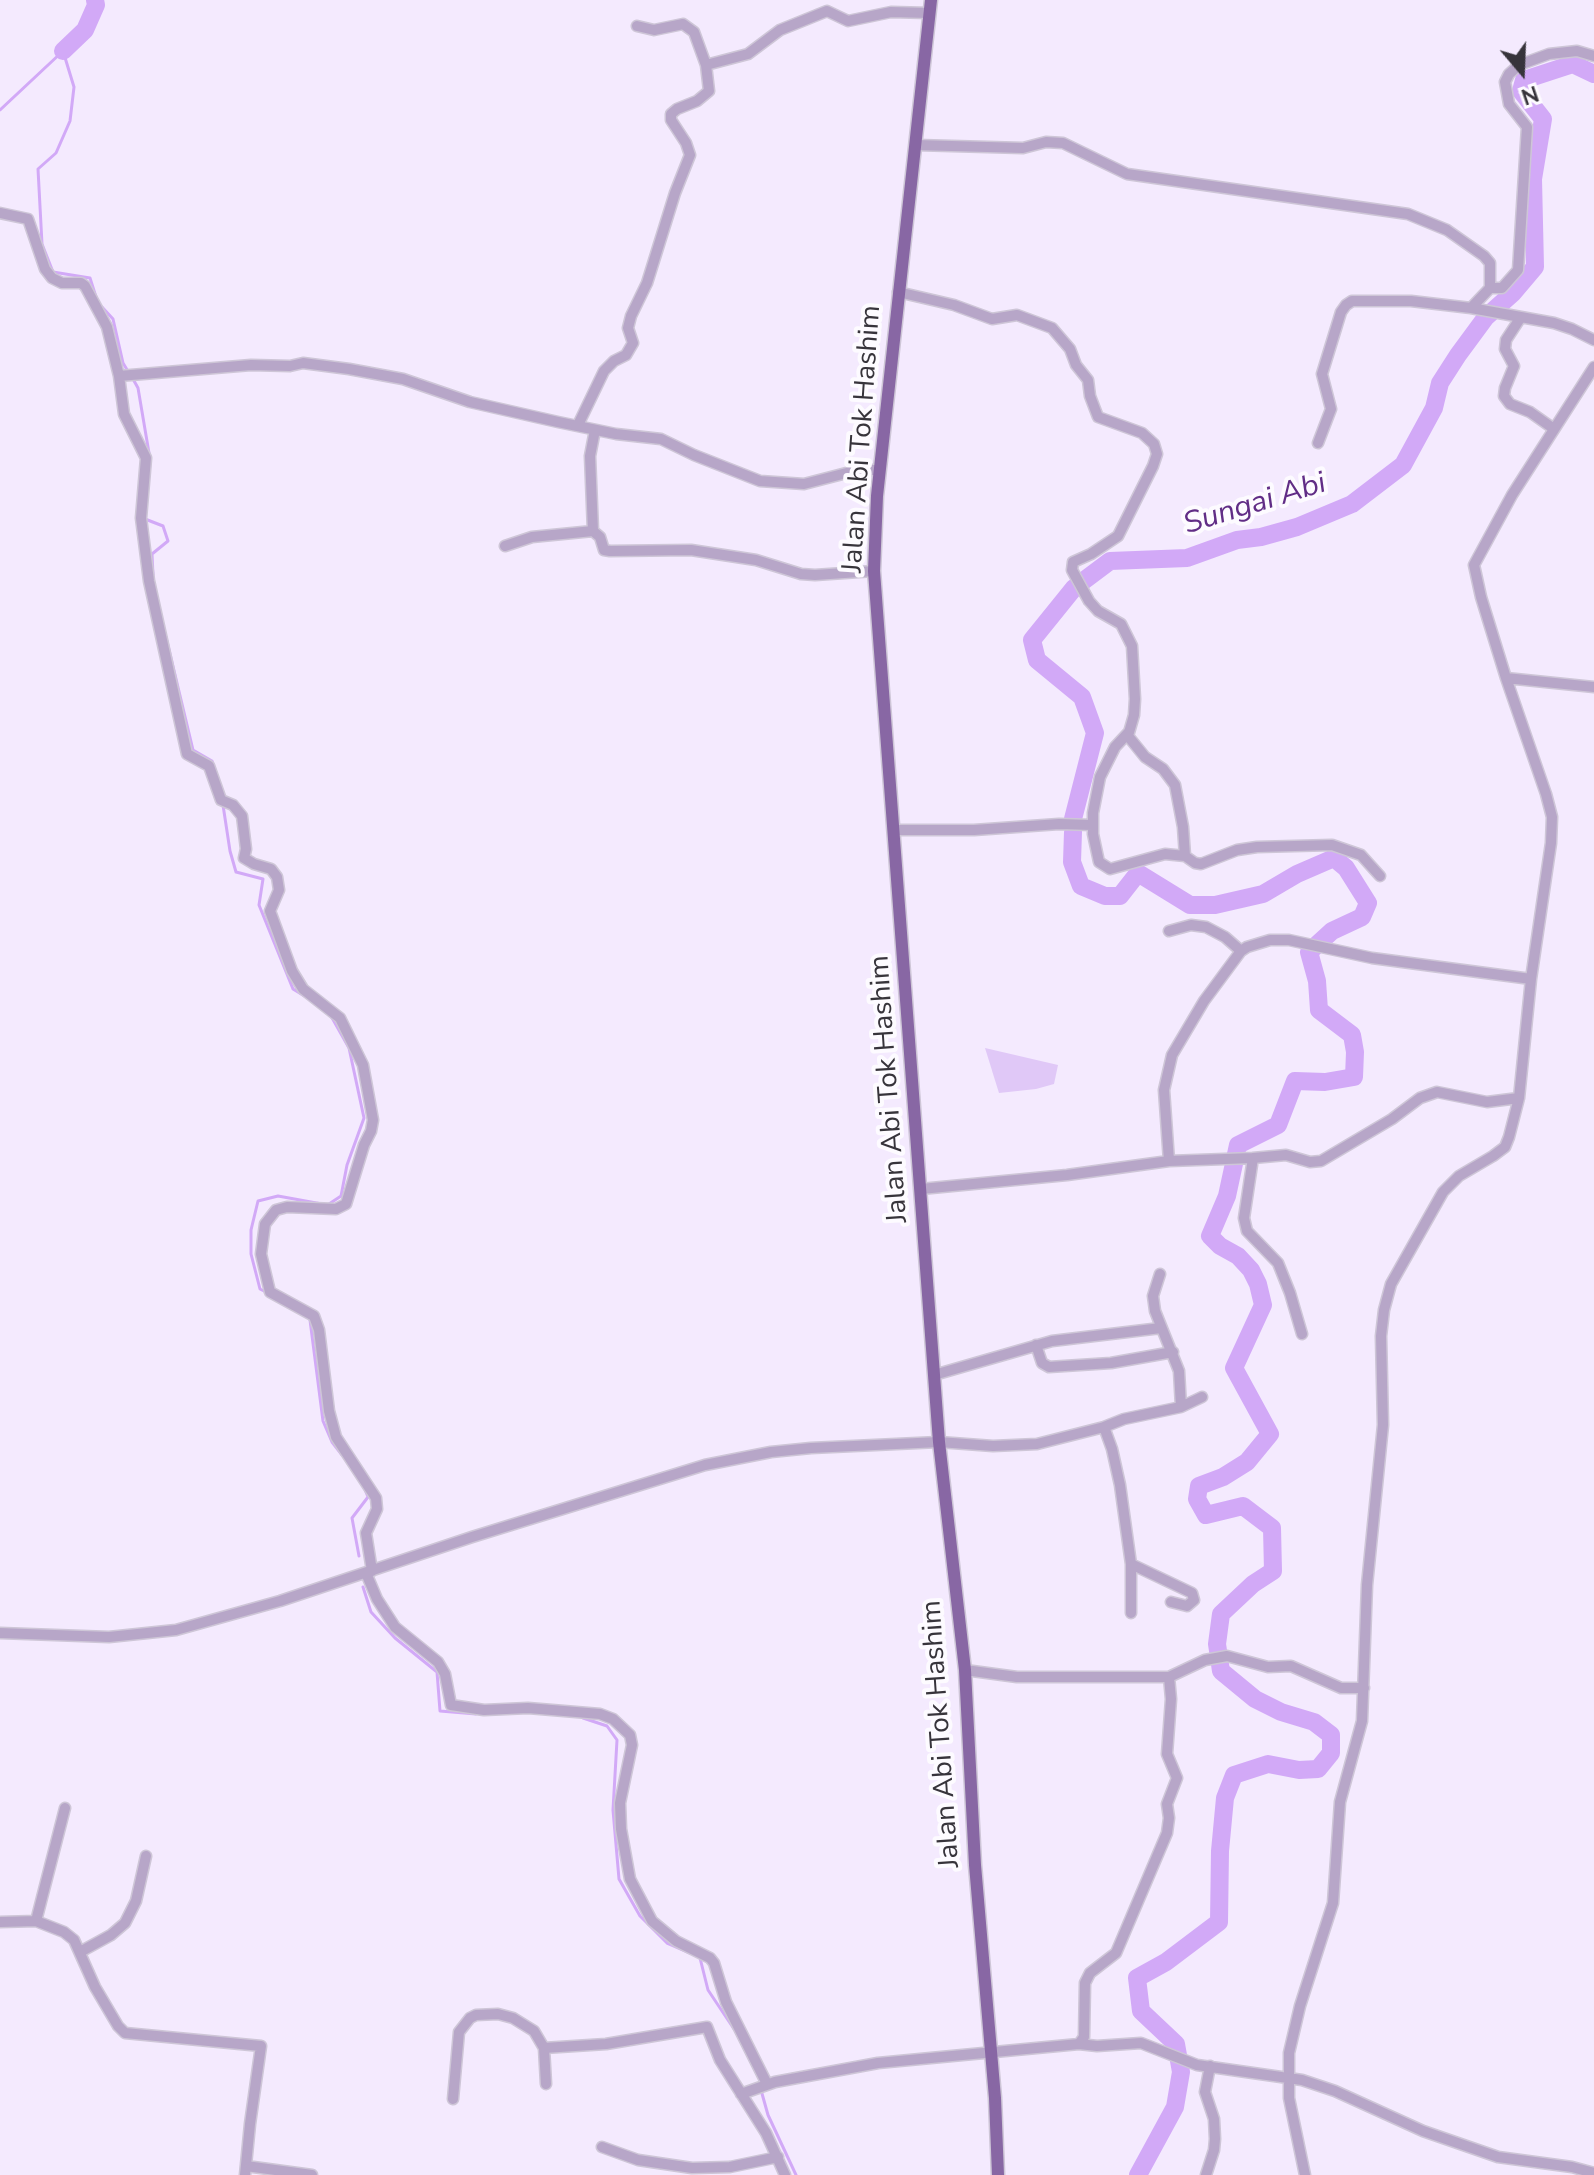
<!DOCTYPE html>
<html>
<head>
<meta charset="utf-8">
<style>
	body { margin:0 }
	#map { position:relative; width:1594px; height:2175px; overflow:hidden; background:#f4eafe; font-family:"Nunito Sans",sans-serif }
	canvas { display:block }
	.north { position:absolute; left:1482px; top:32px; width:80px; height:80px; -webkit-text-stroke:6px #fdfbff; paint-order:stroke; rotate:161deg; font-size:22px; font-weight:700; line-height:32px; text-align:center; color:#37343b }
	.north::after { content:''; display:block; margin:auto; width:28px; height:36px; background:#37343b; clip-path:polygon(50% 0,100% 100%,50% 72%,0 100%) }
</style>
</head>
<body>
<div id="map">
<canvas width="1594" height="2175"></canvas>
<div class="north">N</div>
</div>
<script>
const c = document.querySelector('canvas').getContext('2d');
c.lineJoin = 'round';
function paint(path, color) {
  c.fillStyle = color;
  c.fill(path, 'evenodd');
}
function shape(rows) {
  const path = new Path2D();
  for (const r of rows) {
    path.moveTo(r[0], r[1]);
    for (let i = 2; i < r.length; i += 2) path.lineTo(r[i], r[i + 1]);
  }
  return path;
}
function strokePath(path, color, width, dash) {
  c.strokeStyle = color;
  c.lineWidth = width;
  c.lineCap = dash ? 'butt' : 'round';
  c.setLineDash(dash || []);
  c.stroke(path);
}
function drawText(font, color, halo, rows, align = 'center') {
  c.font = font + ' "Nunito Sans",sans-serif';
  c.lineWidth = 8;
  c.setLineDash([]);
  c.textBaseline = 'middle';
  c.strokeStyle = halo;
  c.fillStyle = color;
  for (const [text, x, y, turn = 0] of rows) {
    c.save();
    c.translate(x, y);
    c.rotate((+turn || 0) * Math.PI / 180);
    c.textAlign = isNaN(turn) ? turn : align;
    if (halo) c.strokeText(text, 0, 0);
    c.fillText(text, 0, 0);
    c.restore();
  }
}
const green = shape([
	[985,1048,1058,1065,1054,1084,1036,1089,999,1093]
]);
const stream = shape([
	[0,110,63,51,74,87,70,121,56,153,38,169,42,244,53,272,90,278,96,297],
	[102,307,113,319,123,363,129,373],
	[133,379,138,388,149,453],
	[149,477,150,461],
	[145,519,163,526,168,541,152,554,153,575],
	[166,637,193,750,212,761,220,786],
	[223,805,230,851,236,872,263,879,259,905,293,989,306,997],
	[329,1204,341,1196,347,1165,364,1118,349,1048,331,1016],
	[268,1293,260,1289,251,1254,251,1230,258,1201,278,1196,322,1204],
	[310,1320,323,1421,332,1442,342,1455],
	[359,1556,352,1518,368,1497,364,1487],
	[363,1587,371,1612,395,1638,437,1672,440,1711,476,1714],
	[583,1718,607,1726,617,1740,613,1810,619,1879,640,1916,667,1943,690,1953],
	[700,1958,708,1990,734,2029],
	[761,2090,768,2115,796,2175]
]);
const river = shape([
	[63,51,85,30,96,5,95,0],
	[1073,819,1095,733,1082,697,1037,660,1032,640,1074,588,1110,561,1187,558,1237,540,1261,537,1297,527,1352,504,1403,465,1434,408,1440,383,1458,355,1486,317,1513,293,1535,267,1533,179,1543,119,1521,91,1524,80,1573,64,1594,74],
	[1073,832,1072,862,1081,886,1105,896,1120,896,1138,873,1190,905,1215,905,1263,894,1297,874,1334,858,1346,868,1368,903,1362,917,1332,931,1309,952,1317,981,1319,1010,1352,1035,1355,1052,1354,1077,1325,1082,1295,1081,1278,1125,1238,1145,1227,1196,1210,1236,1220,1246,1238,1256,1251,1270,1258,1284,1263,1305,1234,1368,1270,1434,1247,1462,1223,1477,1199,1486,1197,1499,1206,1515,1243,1506,1272,1528,1273,1571,1253,1584,1221,1614,1217,1644,1221,1671,1255,1699,1281,1712,1314,1722,1331,1735,1331,1753,1318,1769,1299,1770,1268,1764,1234,1775,1225,1798,1220,1851,1219,1922,1166,1962,1137,1978,1141,2011,1176,2044,1181,2072,1175,2107,1138,2175]
]);
const minor = shape([
	[637,26,654,30,683,24,694,32,706,65],
	[916,145,1023,148,1046,142,1063,143,1127,174,1408,214,1447,230,1484,256,1490,263,1490,288,1471,308,1411,301,1352,301,1346,305,1341,312,1322,374,1331,409,1318,443],
	[0,213,28,219,45,269,52,278,62,283,81,283,85,286,107,327,119,376,124,414,146,458,141,518,149,581,187,754,209,766,221,800,233,805,242,816,246,849,244,858,254,864,271,869,277,877,279,890,270,911,292,971,303,989,340,1018,363,1065,373,1120,371,1131,364,1145,346,1204,336,1209,287,1207,276,1210,265,1224,261,1254,270,1292,314,1316,319,1330,329,1411,336,1437,376,1498,377,1509,366,1533,372,1571],
	[1490,288,1502,288,1518,270,1527,127,1509,104,1505,82,1509,74,1519,65,1549,54,1577,51,1594,56],
	[898,292,954,305,992,319,1017,315,1052,328,1070,349,1076,365,1088,380,1090,396,1098,417,1142,433,1154,444,1157,454,1153,466,1118,536,1091,554,1073,562,1072,570,1089,601,1098,611,1121,624,1132,646,1135,699,1134,715,1128,736,1145,757,1163,769,1175,785,1183,827,1185,856],
	[1471,308,1554,323,1572,329,1594,340],
	[1521,317,1506,340,1505,349,1514,366,1505,388,1504,396,1510,404,1530,412,1554,429],
	[119,376,251,365,290,366,303,363,349,369,403,379,470,402,558,422,616,434,661,439,694,455,760,481,804,484,858,470,880,470],
	[578,425,604,371,614,361,626,355,633,343,628,328,631,316,647,283,675,193,690,155,686,143,671,120,671,114,677,109,697,101,709,91,706,65,748,54,780,30,827,11,848,21,891,12,929,13],
	[593,531,600,537,604,550,610,551,691,550,756,560,801,574,815,575,874,571],
	[505,546,532,537,593,531,590,456,595,430],
	[1506,678,1594,687],
	[1129,732,1115,747,1100,777,1093,813,1093,834,1099,862,1110,869,1165,854,1185,856,1195,863,1201,864,1237,850,1257,847,1332,845,1361,855,1380,876],
	[895,830,974,830,1059,824,1092,825],
	[1169,931,1191,925,1206,927,1225,937,1241,951],
	[1253,1158,1286,1155,1310,1162,1321,1161,1392,1119,1420,1098,1437,1092,1487,1102,1519,1098],
	[1169,1161,1164,1090,1172,1055,1204,1001,1241,951,1247,947,1270,940,1289,940,1372,958,1531,979],
	[921,1189,1067,1175,1169,1161,1253,1158,1244,1218,1247,1231,1278,1263,1290,1293,1302,1334],
	[1160,1274,1153,1296,1155,1311,1179,1371,1181,1407],
	[1036,1345,1042,1363,1049,1367,1111,1363,1173,1352],
	[934,1375,1052,1341,1161,1328],
	[1104,1427,1112,1449,1120,1485,1131,1564,1192,1593,1194,1600,1187,1606,1171,1602],
	[1131,1564,1131,1613],
	[366,1573,377,1599,395,1627,438,1662,445,1674,451,1705,484,1710,528,1708,600,1714,613,1719,630,1735,632,1745,620,1803,621,1829,630,1879,652,1921,676,1941,710,1958,714,1963,726,2002,767,2084],
	[0,1633,109,1637,176,1630,280,1601,472,1537,705,1465,771,1452,811,1448,939,1442,993,1446,1037,1444,1104,1427,1124,1419,1181,1407,1202,1397],
	[965,1670,1017,1677,1169,1677,1205,1660,1227,1656,1268,1667,1291,1666,1341,1688,1364,1688],
	[36,1921,65,1808],
	[0,1922,36,1921,64,1932,74,1940,95,1987,118,2026,125,2033,261,2046,250,2124,245,2175],
	[80,1952,111,1935,125,1923,136,1901,146,1856],
	[1079,2044,1097,2046,1141,2043,1197,2065,1302,2080,1335,2091,1423,2131,1498,2157,1572,2167,1594,2173],
	[544,2048,606,2044,707,2027,720,2060,766,2133,785,2175],
	[741,2094,775,2082,878,2063,1079,2044,1084,2037,1085,1983,1090,1973,1116,1953,1167,1833,1169,1818,1167,1804,1177,1778,1167,1754,1171,1699,1169,1677],
	[453,2099,459,2032,470,2018,476,2015,498,2014,513,2018,534,2031,544,2048,546,2084],
	[602,2147,638,2160,692,2168,730,2167,778,2157],
	[246,2166,312,2175],
	[1206,2175,1214,2150,1215,2139,1214,2119,1205,2092,1210,2066],
	[1305,2175,1289,2098,1289,2053,1300,2006,1333,1903,1340,1802,1362,1721,1367,1585,1383,1425,1381,1336,1384,1310,1391,1284,1443,1192,1459,1176,1493,1156,1505,1147,1509,1137,1519,1098,1531,979,1551,843,1552,817,1546,794,1506,678,1481,597,1474,565,1512,495,1594,367]
]);
const major = shape([
	[931,0,877,496,874,571,939,1442,965,1670,975,1865,995,2098,998,2175]
]);
const streetNames = [
	["Jalan Abi Tok Hashim",863,439,-86],
	["Jalan Abi Tok Hashim",890,1089,-94],
	["Jalan Abi Tok Hashim",942,1734,-94]
];
const waterNames = [
	["Sungai Abi",1255,505,-17]
];
paint(green, '#e0c8f7');
strokePath(stream, '#d2a9f7', 3);
strokePath(river, '#d2a9f7', 18);
strokePath(minor, '#cec6d7', 13);
strokePath(major, '#cec6d7', 15);
strokePath(minor, '#b7a6c8', 10);
strokePath(major, '#8867a4', 12);
drawText('28px', '#37343b', '#fdfbff', streetNames);
drawText('italic 30px', '#612d86', '#fdfbff', waterNames);
</script>
</body>
</html>
